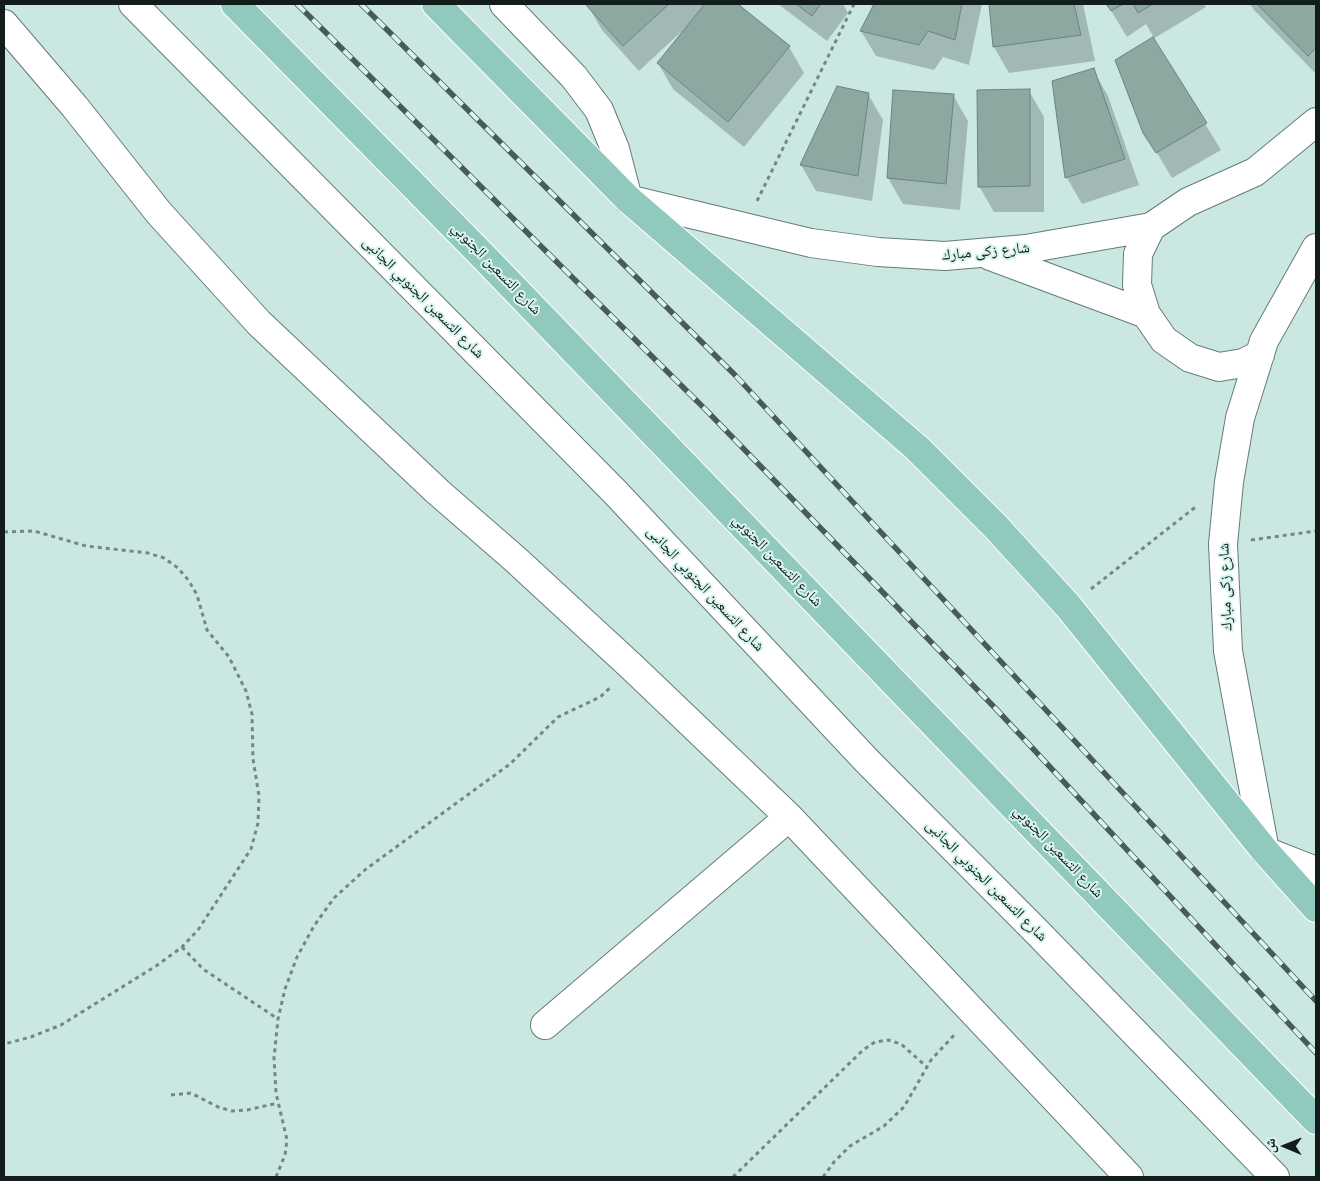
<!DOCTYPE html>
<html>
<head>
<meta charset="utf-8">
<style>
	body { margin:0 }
	#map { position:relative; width:1320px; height:1181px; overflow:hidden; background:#cbe7e1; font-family:"DM Sans","Noto Naskh Arabic",sans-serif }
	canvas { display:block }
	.frame { position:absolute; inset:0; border:5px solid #121c1a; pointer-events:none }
	.north { position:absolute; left:1260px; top:1121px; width:50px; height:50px; -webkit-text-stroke:4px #d8f4ee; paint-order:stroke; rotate:271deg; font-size:14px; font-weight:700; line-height:20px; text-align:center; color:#121c1a }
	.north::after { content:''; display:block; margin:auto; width:18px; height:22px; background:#121c1a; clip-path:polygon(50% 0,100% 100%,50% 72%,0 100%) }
</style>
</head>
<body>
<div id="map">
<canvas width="1320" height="1181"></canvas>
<div class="frame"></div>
<div class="north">ش</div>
</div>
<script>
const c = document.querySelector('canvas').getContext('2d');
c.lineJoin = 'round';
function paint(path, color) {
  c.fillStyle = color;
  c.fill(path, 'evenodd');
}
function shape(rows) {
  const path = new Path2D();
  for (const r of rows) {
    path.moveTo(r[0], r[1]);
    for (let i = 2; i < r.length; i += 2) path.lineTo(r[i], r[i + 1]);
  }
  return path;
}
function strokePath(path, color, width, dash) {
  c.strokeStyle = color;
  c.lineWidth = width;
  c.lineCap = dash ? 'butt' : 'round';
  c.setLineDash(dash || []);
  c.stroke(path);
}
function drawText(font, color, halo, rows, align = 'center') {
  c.font = font + ' "DM Sans","Noto Naskh Arabic",sans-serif';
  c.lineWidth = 4;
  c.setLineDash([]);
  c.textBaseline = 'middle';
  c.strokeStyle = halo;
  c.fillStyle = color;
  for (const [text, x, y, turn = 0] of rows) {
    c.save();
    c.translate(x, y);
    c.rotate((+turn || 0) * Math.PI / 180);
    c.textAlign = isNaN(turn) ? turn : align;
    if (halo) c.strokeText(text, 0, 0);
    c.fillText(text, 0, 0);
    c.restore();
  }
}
const shadow = shape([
	[587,4,736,4,789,47,804,73,744,147,673,89,658,63,682,31,639,71,602,30],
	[778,4,843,4,848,13,827,41],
	[875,4,982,4,969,65,943,57,934,70,876,56,861,31],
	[990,4,1083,4,1095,61,1009,73,994,47],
	[1107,4,1204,4,1206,7,1153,39,1221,150,1172,178,1145,133,1116,61,1154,38,1146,24,1127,37],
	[1250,4,1316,4,1316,74,1254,10],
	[1093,70,1108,96,1139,185,1082,204,1067,178,1054,82],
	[1029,91,1044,117,1044,212,994,212,979,186],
	[868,94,883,120,872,201,816,191,801,165],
	[953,95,968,121,960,210,903,204,888,178]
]);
const building = shape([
	[585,4,669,4,623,46,585,4],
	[705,4,738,4,790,46,728,122,657,63,705,4],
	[796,4,821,4,812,16,796,4],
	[874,4,962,4,955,40,928,31,919,45,860,31,874,4],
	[989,4,1074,4,1081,35,993,47,989,4],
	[1106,4,1123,4,1111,11,1106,4],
	[1133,4,1153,4,1138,13,1133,4],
	[1257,4,1316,4,1316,48,1308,56,1257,4],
	[1153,37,1207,123,1156,153,1143,133,1115,60,1153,37],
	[1094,68,1125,159,1065,178,1052,81,1094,68],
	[837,86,869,93,858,176,800,165,837,86],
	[1030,89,1030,186,978,187,977,90,1030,89],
	[893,90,954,94,946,184,887,178,893,90]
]);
const path = shape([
	[757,201,854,4],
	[4,532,34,531,86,546,148,553,164,558,178,568,189,581,197,595,207,630,229,657,246,691,252,714,253,759,259,796,258,823,251,849,198,930,182,947,156,966,61,1025,31,1037,4,1044],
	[1251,540,1316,531],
	[1091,589,1198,505],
	[182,947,203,969,278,1019],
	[171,1095,191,1093,218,1107,232,1111,247,1110,278,1103],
	[276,1177,285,1155,287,1140,276,1093,274,1058,278,1019,285,989,297,957,314,926,334,898,366,869,510,764,558,717,600,697,611,687],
	[733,1177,863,1050,875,1042,888,1040,901,1044,927,1067],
	[823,1177,834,1162,850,1146,884,1126,904,1107,931,1060,956,1033]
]);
const minor = shape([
	[133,4,615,492,867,761,1038,933,1275,1177],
	[504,4,574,77,599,110,615,149,628,199,811,243,878,252,945,256,1026,249,1151,227,1188,202,1255,172,1316,122],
	[4,24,75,107,159,213,259,323,438,492,515,559,632,667,789,817,1129,1177],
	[1151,227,1138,254,1137,285,1146,314,1164,340,1190,358,1219,367,1243,363,1260,355],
	[1316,248,1264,341,1240,418,1229,482,1223,544,1228,651,1265,851,1316,871],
	[990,256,1146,314],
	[545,1025,789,817]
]);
const major = shape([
	[235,4,481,254,1316,1120],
	[436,4,628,199,917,448,996,527,1068,606,1265,851,1316,908]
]);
const rail = shape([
	[297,4,706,410,997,710,1316,1053],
	[361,4,735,375,1316,1001]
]);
const streetNames = [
	["شارع زكى مبارك",986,252,-5],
	["شارع التسعين الجنوبي",496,269,46],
	["شارع التسعين الجنوبي الجانبى",423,298,45],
	["شارع التسعين الجنوبي",777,561,46],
	["شارع زكى مبارك",1226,587,-92],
	["شارع التسعين الجنوبي الجانبى",705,589,47],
	["شارع التسعين الجنوبي",1058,852,46],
	["شارع التسعين الجنوبي الجانبى",986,881,45]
];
paint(shadow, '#0003');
paint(building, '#8da7a1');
strokePath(building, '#6a837d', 1);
strokePath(minor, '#647c77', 30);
strokePath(major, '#fff', 30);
strokePath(path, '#748783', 3, [4, 4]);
strokePath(minor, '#fff', 28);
strokePath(major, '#91c9bf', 28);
strokePath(rail, '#4a5a57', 5.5);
strokePath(rail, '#d8f4ee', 4, [11]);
drawText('15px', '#121c1a', '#d8f4ee', streetNames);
</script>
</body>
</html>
